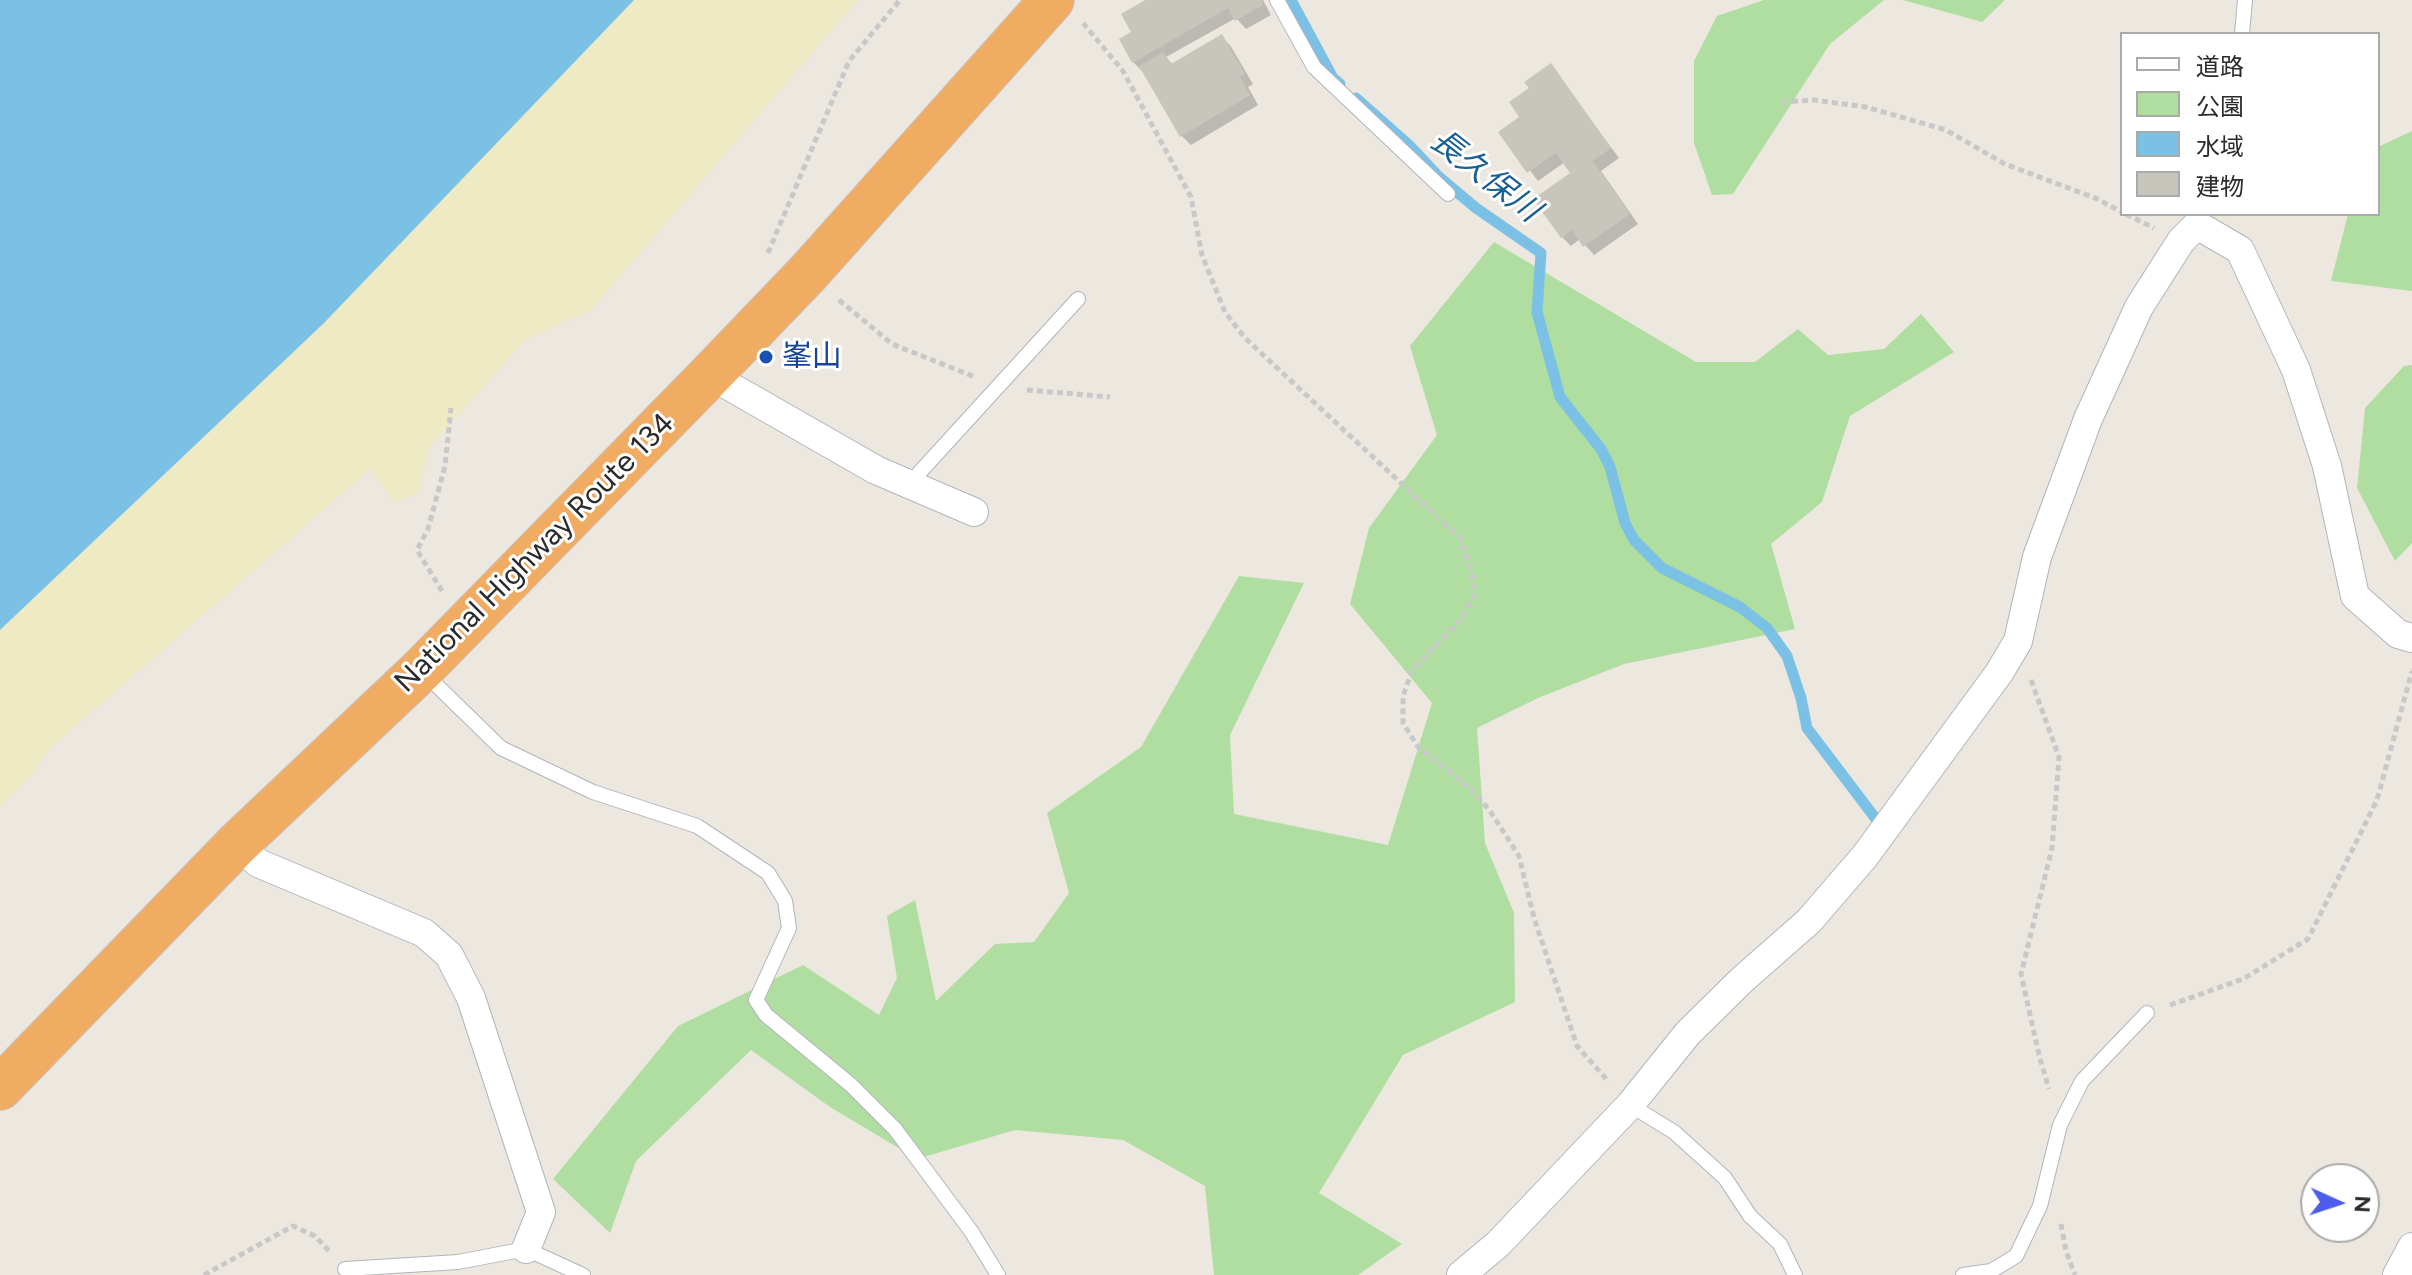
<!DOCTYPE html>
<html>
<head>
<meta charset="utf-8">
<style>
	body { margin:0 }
	#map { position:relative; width:2412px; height:1275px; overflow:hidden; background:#ece7df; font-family:Figtree,"Noto Sans JP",sans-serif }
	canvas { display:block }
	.legend { position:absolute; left:2120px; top:32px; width:260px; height:184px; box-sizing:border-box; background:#fff; border:2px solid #aaa; margin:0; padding:10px 14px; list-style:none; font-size:24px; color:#2b2b2b }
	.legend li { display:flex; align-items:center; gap:16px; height:40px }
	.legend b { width:40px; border:2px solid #aaa }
	.north { position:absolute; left:2300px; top:1163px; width:80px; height:80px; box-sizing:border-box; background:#fff; border:2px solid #aaa; border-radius:50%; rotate:93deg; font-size:22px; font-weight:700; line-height:32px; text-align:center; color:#2b2b2b }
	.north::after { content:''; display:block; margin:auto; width:28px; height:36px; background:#4c5deb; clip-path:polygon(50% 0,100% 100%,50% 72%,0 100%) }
</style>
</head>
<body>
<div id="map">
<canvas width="2412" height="1275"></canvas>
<ul class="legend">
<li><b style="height:10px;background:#fff"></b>道路</li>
<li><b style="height:22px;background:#b0dea0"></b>公園</li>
<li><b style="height:22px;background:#7ac1e5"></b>水域</li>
<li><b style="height:22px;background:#c8c5bd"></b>建物</li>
</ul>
<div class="north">N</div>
</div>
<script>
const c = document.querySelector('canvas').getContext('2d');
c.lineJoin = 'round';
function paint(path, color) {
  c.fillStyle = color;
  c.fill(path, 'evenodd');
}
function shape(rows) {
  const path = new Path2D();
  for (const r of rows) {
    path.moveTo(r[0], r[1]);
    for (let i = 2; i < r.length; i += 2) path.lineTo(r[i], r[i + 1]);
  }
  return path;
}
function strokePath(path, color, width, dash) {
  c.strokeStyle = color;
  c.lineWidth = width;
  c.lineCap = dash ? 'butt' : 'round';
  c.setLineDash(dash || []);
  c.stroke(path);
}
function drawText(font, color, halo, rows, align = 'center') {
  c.font = font + ' Figtree,"Noto Sans JP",sans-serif';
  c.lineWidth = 6;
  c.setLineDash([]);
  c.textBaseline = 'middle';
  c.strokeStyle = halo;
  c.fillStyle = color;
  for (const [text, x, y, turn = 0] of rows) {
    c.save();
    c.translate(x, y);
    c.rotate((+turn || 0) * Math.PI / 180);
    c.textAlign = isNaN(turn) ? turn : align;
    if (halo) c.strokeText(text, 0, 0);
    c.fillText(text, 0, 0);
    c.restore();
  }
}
const green = shape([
	[1764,0,1884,0,1830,44,1733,194,1712,195,1694,143,1694,61,1717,16],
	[1903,0,2005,0,1982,22],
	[2412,131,2412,291,2331,281,2348,214,2378,214,2378,147],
	[1494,242,1696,362,1755,362,1798,329,1828,355,1884,349,1921,314,1954,352,1850,416,1822,502,1771,544,1795,629,1624,664,1538,698,1477,728,1485,843,1514,913,1515,1002,1403,1055,1319,1193,1402,1244,1358,1275,1214,1275,1205,1186,1123,1140,1015,1130,917,1159,830,1107,751,1050,636,1161,610,1233,553,1179,678,1026,803,965,879,1015,897,978,887,916,915,900,936,1001,995,944,1034,942,1069,893,1047,813,1141,747,1239,576,1304,583,1230,735,1234,814,1388,845,1432,703,1350,604,1369,528,1437,435,1410,346],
	[2412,365,2412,543,2395,561,2357,488,2365,408,2404,366]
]);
const sand = shape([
	[630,0,858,0,590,311,525,340,430,446,418,493,395,503,370,469,47,751,33,773,0,807,0,630,324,323]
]);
const water = shape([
	[0,0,634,0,324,323,0,630]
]);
const shadow = shape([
	[1149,0,1263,0,1271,15,1246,29,1236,18,1166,57,1173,65,1221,36,1230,45,1253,84,1248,87,1258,105,1191,145,1182,136,1142,71,1133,62,1133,33],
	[1550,65,1619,158,1601,171,1638,224,1594,255,1580,239,1571,246,1562,237,1573,173,1565,162,1538,181,1501,132,1522,118,1532,89]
]);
const stream = shape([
	[1291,0,1333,78,1340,84],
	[1356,98,1409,145,1439,177,1476,208,1541,253,1537,312,1560,397,1601,449,1610,467,1625,523,1634,540,1662,568,1740,607,1767,628,1787,656,1801,698,1807,728,1882,827]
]);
const building = shape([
	[1145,0,1261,0,1263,5,1235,21,1228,8,1132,63,1119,39,1131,32,1121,14],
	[1222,34,1245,74,1240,77,1250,95,1180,137,1139,66,1163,52,1171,64],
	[1551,63,1611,148,1593,161,1630,214,1583,247,1572,230,1561,238,1533,199,1570,173,1556,153,1527,173,1498,132,1519,117,1509,102,1529,88,1524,82]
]);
const path = shape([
	[1083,23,1123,71,1191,197,1202,255,1225,312,1245,338,1461,539,1472,573,1474,597,1460,621,1412,670,1403,696,1403,723,1418,747,1471,789,1490,811,1519,856,1534,918,1577,1046,1609,1082],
	[1782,102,1814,100,1866,107,1946,130,2005,164,2095,198,2122,212],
	[2126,214,2154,228],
	[768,253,849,61,900,0],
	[839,300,892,344,975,377],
	[1027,390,1110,397],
	[442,591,417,550,428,529,445,466,451,408],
	[2031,680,2059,757,2052,848,2021,974,2039,1055,2049,1089],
	[2170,1005,2243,979,2308,939,2377,800,2412,671],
	[2061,1224,2066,1251,2075,1275],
	[204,1275,293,1226,315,1236,330,1252]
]);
const lane = shape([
	[1277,0,1314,67,1448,194],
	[2242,34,2245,0],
	[909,484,1078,299],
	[424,673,501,748,593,792,697,826,768,873,785,901,789,928,756,1000,766,1015,851,1085,895,1129,971,1231,998,1275],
	[1630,1105,1674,1132,1725,1178,1750,1216,1780,1244,1795,1275],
	[345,1269,458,1262,526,1249,583,1275],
	[1963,1275,1991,1271,2016,1256,2040,1206,2060,1125,2082,1081,2147,1013]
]);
const street = shape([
	[710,375,876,470,974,512],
	[237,844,258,863,424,933,449,955,471,998,541,1212,526,1249],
	[1461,1275,1498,1244,1630,1105,1688,1033,1743,979,1809,921,1865,856,1999,673,2018,641,2037,557,2088,419,2139,307,2181,241,2197,225,2240,250,2296,370,2327,466,2355,596,2398,634,2412,638],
	[2397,1275,2412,1247]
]);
const highway = shape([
	[0,1088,237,844,421,670,710,375,808,273,1052,0]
]);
const markers = [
	[766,357,8,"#1a4fb4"]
];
const transitNames = [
	["峯山",782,357]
];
const streetNames = [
	["National Highway Route 134",535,553,-45]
];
const waterNames = [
	["長久保川",1485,176,38]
];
paint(green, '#b0dea0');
paint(sand, '#eeebc4');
paint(water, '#7ac1e5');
paint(shadow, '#0003');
strokePath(stream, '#7ac1e5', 11);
paint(building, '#c8c5bd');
strokePath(lane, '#b2b4be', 16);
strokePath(street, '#b2b4be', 30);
strokePath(highway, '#c8c8c8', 46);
strokePath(path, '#c8c8c8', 5, [6, 4]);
strokePath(lane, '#fff', 14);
strokePath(street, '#fff', 28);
strokePath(highway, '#f1ac64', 44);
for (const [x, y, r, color] of markers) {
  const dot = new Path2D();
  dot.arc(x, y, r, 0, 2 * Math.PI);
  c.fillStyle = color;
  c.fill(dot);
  strokePath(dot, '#fff', 3);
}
drawText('30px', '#164399', '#fff', transitNames, 'left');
drawText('30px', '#2b2b2b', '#fff', streetNames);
drawText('italic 32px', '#185f92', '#fff', waterNames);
</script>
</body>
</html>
